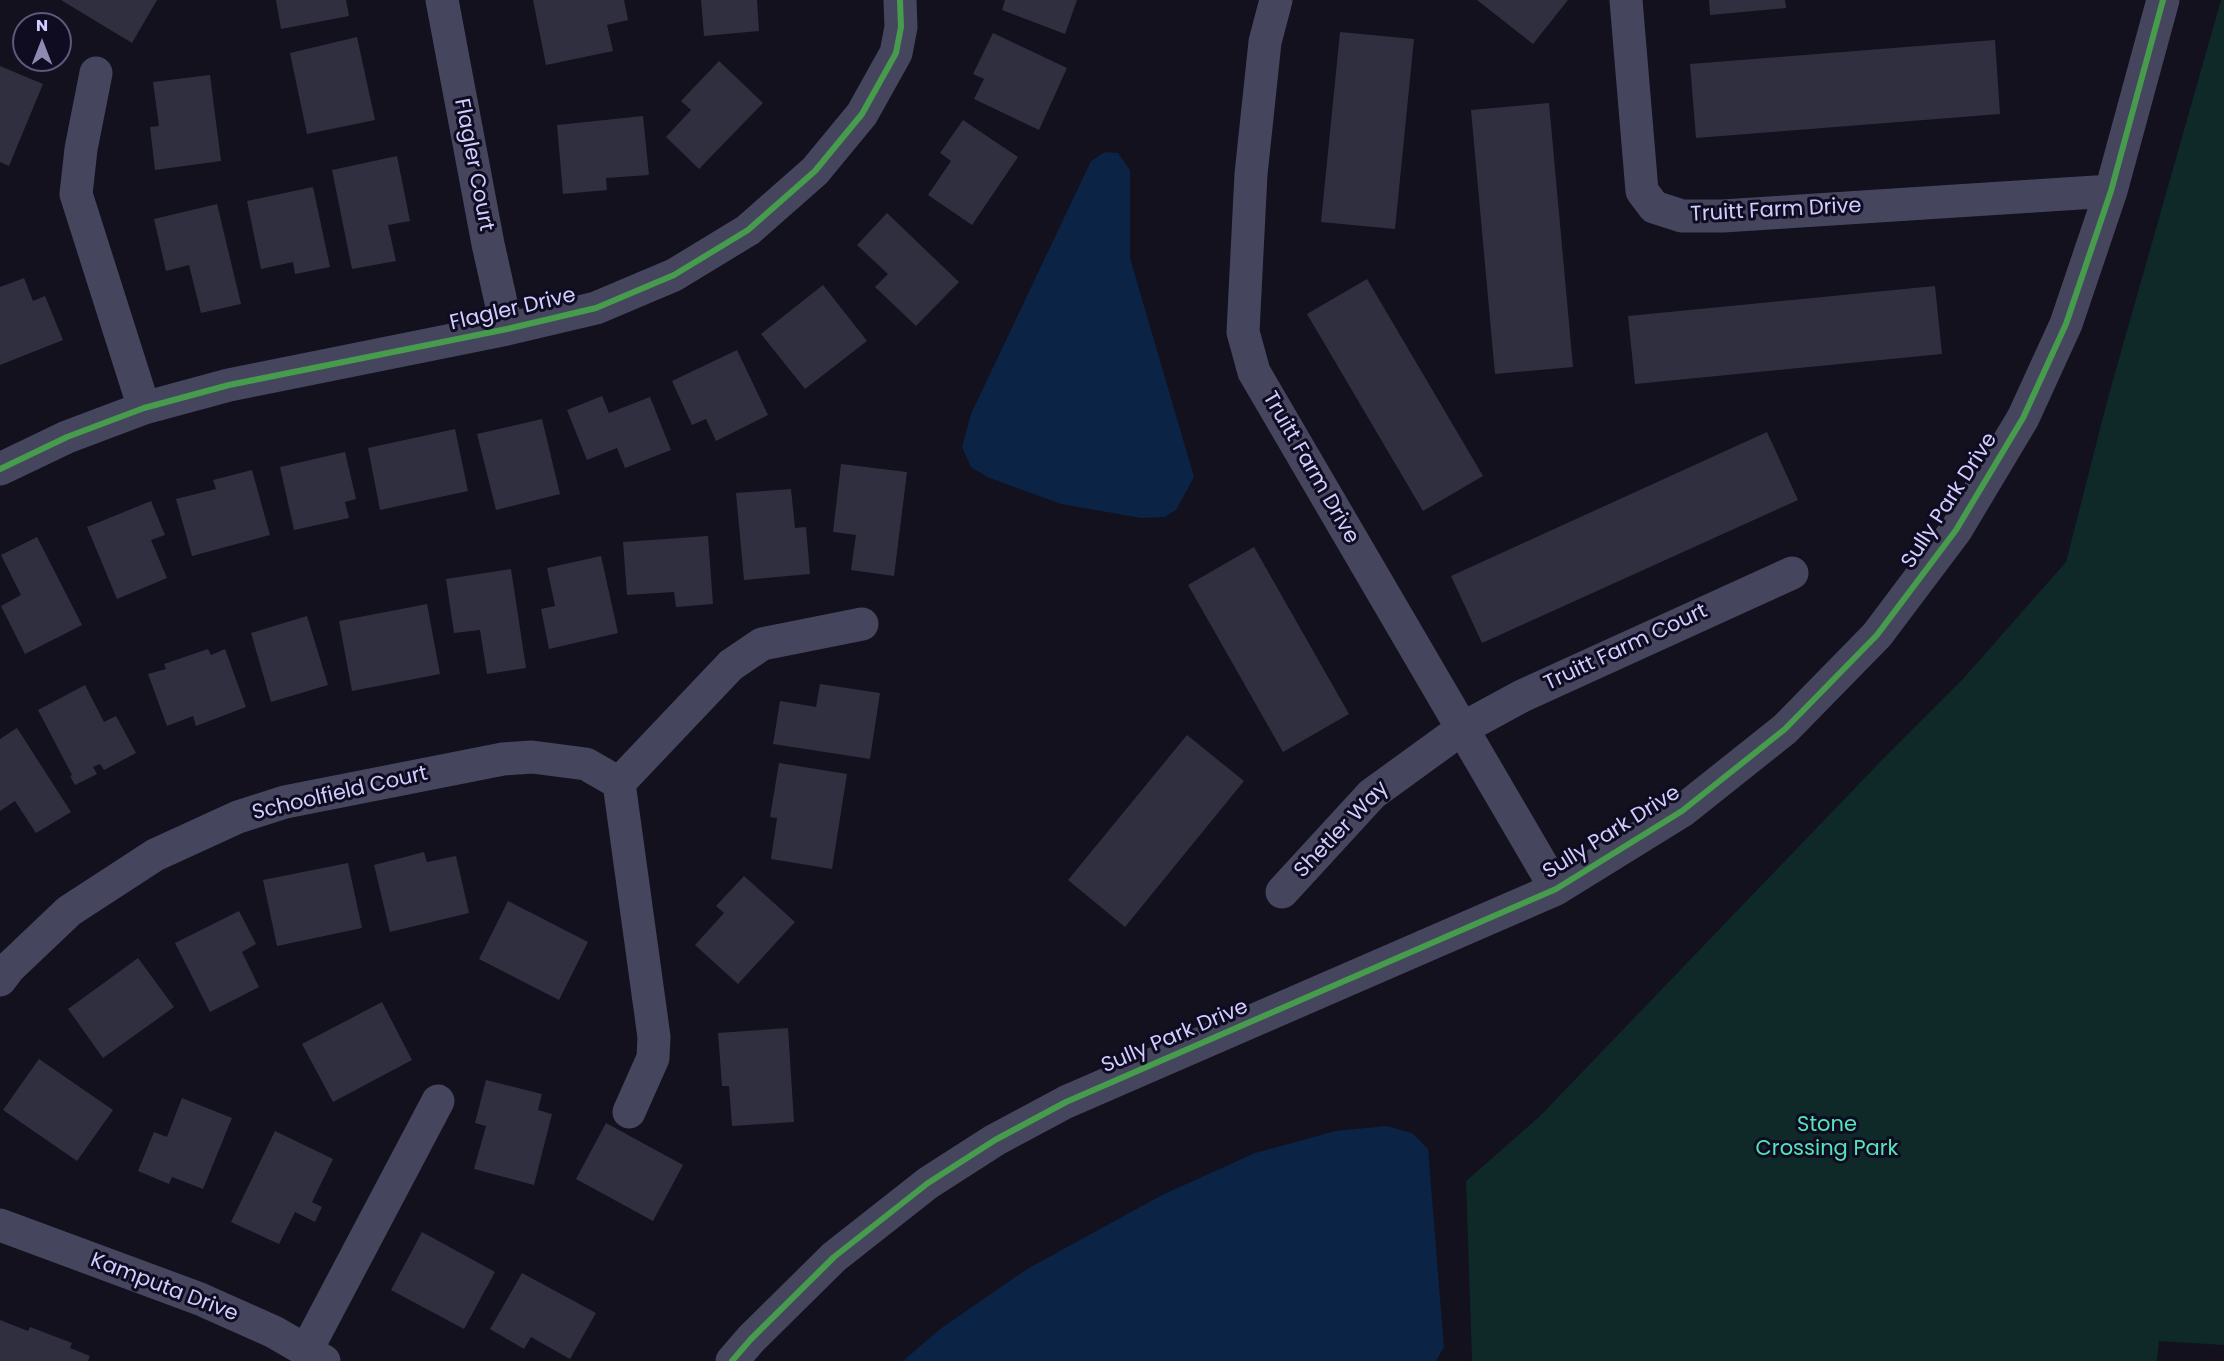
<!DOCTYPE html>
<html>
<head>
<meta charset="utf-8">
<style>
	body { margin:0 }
	#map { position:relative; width:2224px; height:1361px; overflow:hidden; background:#12111d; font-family:Poppins,sans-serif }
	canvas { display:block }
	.north { position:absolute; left:12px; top:12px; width:60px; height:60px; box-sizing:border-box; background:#0f0c22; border:2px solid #5d597a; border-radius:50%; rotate:0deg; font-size:16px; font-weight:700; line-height:24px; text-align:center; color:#d1cdff }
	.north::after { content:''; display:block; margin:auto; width:21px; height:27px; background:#8e8bb0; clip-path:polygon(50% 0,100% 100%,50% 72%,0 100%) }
</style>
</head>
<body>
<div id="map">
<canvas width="2224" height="1361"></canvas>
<div class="north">N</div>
</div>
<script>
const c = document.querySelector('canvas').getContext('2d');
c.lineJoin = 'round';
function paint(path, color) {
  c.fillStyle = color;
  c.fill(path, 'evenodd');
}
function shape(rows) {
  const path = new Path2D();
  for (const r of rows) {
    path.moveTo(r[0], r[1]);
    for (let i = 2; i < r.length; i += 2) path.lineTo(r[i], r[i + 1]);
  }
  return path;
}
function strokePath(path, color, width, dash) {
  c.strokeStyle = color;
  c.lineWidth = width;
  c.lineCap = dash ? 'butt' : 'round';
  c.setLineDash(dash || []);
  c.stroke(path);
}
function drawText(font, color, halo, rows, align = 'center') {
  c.font = font + ' Poppins,sans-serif';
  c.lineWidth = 6;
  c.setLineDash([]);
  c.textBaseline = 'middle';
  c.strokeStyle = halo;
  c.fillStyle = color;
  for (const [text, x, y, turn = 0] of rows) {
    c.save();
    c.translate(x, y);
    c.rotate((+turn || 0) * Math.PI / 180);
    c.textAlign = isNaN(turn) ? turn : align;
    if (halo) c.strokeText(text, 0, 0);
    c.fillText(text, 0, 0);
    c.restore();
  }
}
const green = shape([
	[2221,0,2224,0,2224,1345,2159,1341,2157,1361,1472,1361,1466,1181,1540,1116,1880,762,1962,680,2066,562,2109,394]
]);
const water = shape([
	[1105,152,1118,153,1130,170,1130,258,1194,477,1176,510,1165,517,1141,518,1061,504,987,477,971,467,962,447,971,414,1091,161],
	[1386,1126,1412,1133,1428,1149,1444,1347,1436,1361,903,1361,940,1329,1027,1269,1162,1195,1255,1153,1336,1131]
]);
const building = shape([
	[61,0,157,0,132,43],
	[276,0,346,0,349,16,281,29],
	[533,0,624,0,628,20,607,25,613,51,546,65],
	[701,0,757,0,759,31,704,36],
	[1005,0,1077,0,1065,34,1002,10],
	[1477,0,1568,0,1533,44],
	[1709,0,1785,0,1786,8,1710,15],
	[1340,32,1414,39,1395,229,1321,222],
	[993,33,1067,68,1039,130,974,99,984,79,973,74],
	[357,37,375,120,307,134,290,53],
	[1995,40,2000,114,1696,138,1690,64],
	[719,61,763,103,699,169,666,137,691,110,681,101],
	[0,66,43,84,9,166,0,162],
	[210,75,221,161,155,170,150,127,159,126,153,82],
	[1549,103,1573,367,1495,374,1471,110],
	[643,116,649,175,606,178,607,190,563,194,557,125],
	[963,120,1018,157,972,225,928,195,951,161,940,153],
	[397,156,410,221,388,225,396,261,352,269,332,170],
	[313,187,330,267,295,274,293,262,261,269,247,201],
	[217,204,241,304,201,313,189,265,166,271,154,219],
	[887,213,959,282,916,326,875,287,888,274,857,245],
	[24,278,33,301,45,296,63,340,0,365,0,287],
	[1367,279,1483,476,1423,511,1307,314],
	[823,285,867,341,805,389,761,334],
	[1935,286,1942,354,1635,384,1628,316],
	[737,350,768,415,716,441,706,419,692,425,672,381],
	[602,396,609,413,650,397,671,450,625,468,617,448,587,460,567,410],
	[542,419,560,494,496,510,477,434],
	[455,429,468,491,380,510,368,448],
	[1767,432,1798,500,1482,643,1451,576],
	[345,452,356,499,345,502,349,518,294,530,280,467],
	[841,464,907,472,894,576,851,570,856,535,833,532],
	[252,470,270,535,192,556,176,499,216,489,213,480],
	[791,489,795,528,806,527,810,574,744,580,736,493],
	[151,501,165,535,151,540,167,578,117,599,87,527],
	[708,536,713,604,676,607,674,592,627,595,623,542],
	[37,537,82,625,25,654,1,606,21,595,1,555],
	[1254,547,1349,714,1283,752,1188,585],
	[601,556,618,633,549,649,541,609,555,606,547,568],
	[511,569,526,668,487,674,480,630,454,633,446,579],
	[427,604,440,674,352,691,339,621],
	[307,616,328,685,271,702,251,633],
	[208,649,211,655,225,649,246,707,196,726,193,716,167,726,148,674,166,669,164,664],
	[820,684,880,693,870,759,773,744,780,701,816,707],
	[85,685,104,722,116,716,136,753,104,770,100,764,93,767,97,774,75,785,70,776,72,775,38,710],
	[17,728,71,812,36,833,15,801,0,811,0,739],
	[1187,735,1244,781,1125,927,1068,880],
	[779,763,847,774,832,869,771,859,777,818,770,817],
	[424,852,427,862,456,856,469,913,390,932,374,865],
	[348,863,362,928,277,946,263,880],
	[744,876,795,922,738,984,695,945,724,913,716,906],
	[508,901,588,942,559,1000,479,959],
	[239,911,256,944,242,952,259,987,210,1012,175,943],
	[138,958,174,1007,103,1058,68,1009],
	[382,1002,412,1060,333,1102,302,1044],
	[788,1028,794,1122,732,1126,729,1086,722,1086,718,1033],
	[39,1059,113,1110,77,1161,3,1110],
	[486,1080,542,1094,538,1110,552,1114,534,1185,474,1169,486,1126,475,1123],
	[182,1098,232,1118,203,1189,172,1177,169,1184,138,1171,154,1132,167,1137],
	[606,1123,683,1165,653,1221,576,1179],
	[275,1131,333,1159,312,1202,322,1207,315,1222,295,1212,279,1244,231,1222],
	[422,1232,495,1272,464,1329,391,1290],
	[522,1273,596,1313,570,1359,531,1337,524,1349,490,1329],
	[0,1320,28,1331,30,1327,72,1343,70,1348,90,1356,88,1361,0,1361]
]);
const minor = shape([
	[442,0,488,244,507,329],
	[1276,0,1265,42,1251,174,1243,332,1254,372,1556,889],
	[1626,0,1642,191,1654,207,1682,216,1723,216,2111,191],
	[96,73,81,149,76,194,144,408],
	[0,469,67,437,144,408,229,385,507,329,596,308,674,275,748,230,815,171,862,114,896,53,901,27,900,0],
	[619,783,654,1037,653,1058,629,1112],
	[619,783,731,665,762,644,862,624],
	[1282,892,1372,794,1463,728,1522,696,1792,573],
	[0,980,9,968,69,911,155,855,238,817,285,802,503,759,532,757,586,764,619,783],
	[0,1225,200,1299,274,1332,324,1361],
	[306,1351,438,1101],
	[732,1361,751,1339,834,1257,928,1183,995,1140,1066,1102,1556,889,1682,811,1785,729,1877,635,1956,530,2023,418,2066,324,2111,191,2163,0]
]);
const cycleway = shape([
	[0,469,67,437,144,408,229,385,507,329,596,308,674,275,748,230,815,171,862,114,896,53,901,27,900,0],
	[732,1361,751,1339,834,1257,928,1183,995,1140,1066,1102,1556,889,1682,811,1785,729,1877,635,1956,530,2023,418,2066,324,2111,191,2163,0]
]);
const streetNames = [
	["Flagler Court",473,165,79],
	["Truitt Farm Drive",1776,211,-3],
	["Flagler Drive",513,310,-13],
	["Truitt Farm Drive",1310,468,60],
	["Sully Park Drive",1950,501,-57],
	["Truitt Farm Court",1626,648,-25],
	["Schoolfield Court",340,794,-13],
	["Shetler Way",1342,830,-46],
	["Sully Park Drive",1612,833,-32],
	["Sully Park Drive",1175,1037,-23],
	["Kamputa Drive",164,1288,21]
];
const parkNames = [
	["Stone",1827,1126],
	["Crossing Park",1827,1150]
];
paint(green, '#0f2828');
paint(water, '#0b2344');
paint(building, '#302f40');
strokePath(minor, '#45465e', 33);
strokePath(cycleway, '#469c4c', 6);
drawText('21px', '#d1cdff', '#0f0c22', streetNames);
drawText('21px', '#54e4b9', '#0f0c22', parkNames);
</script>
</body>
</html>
